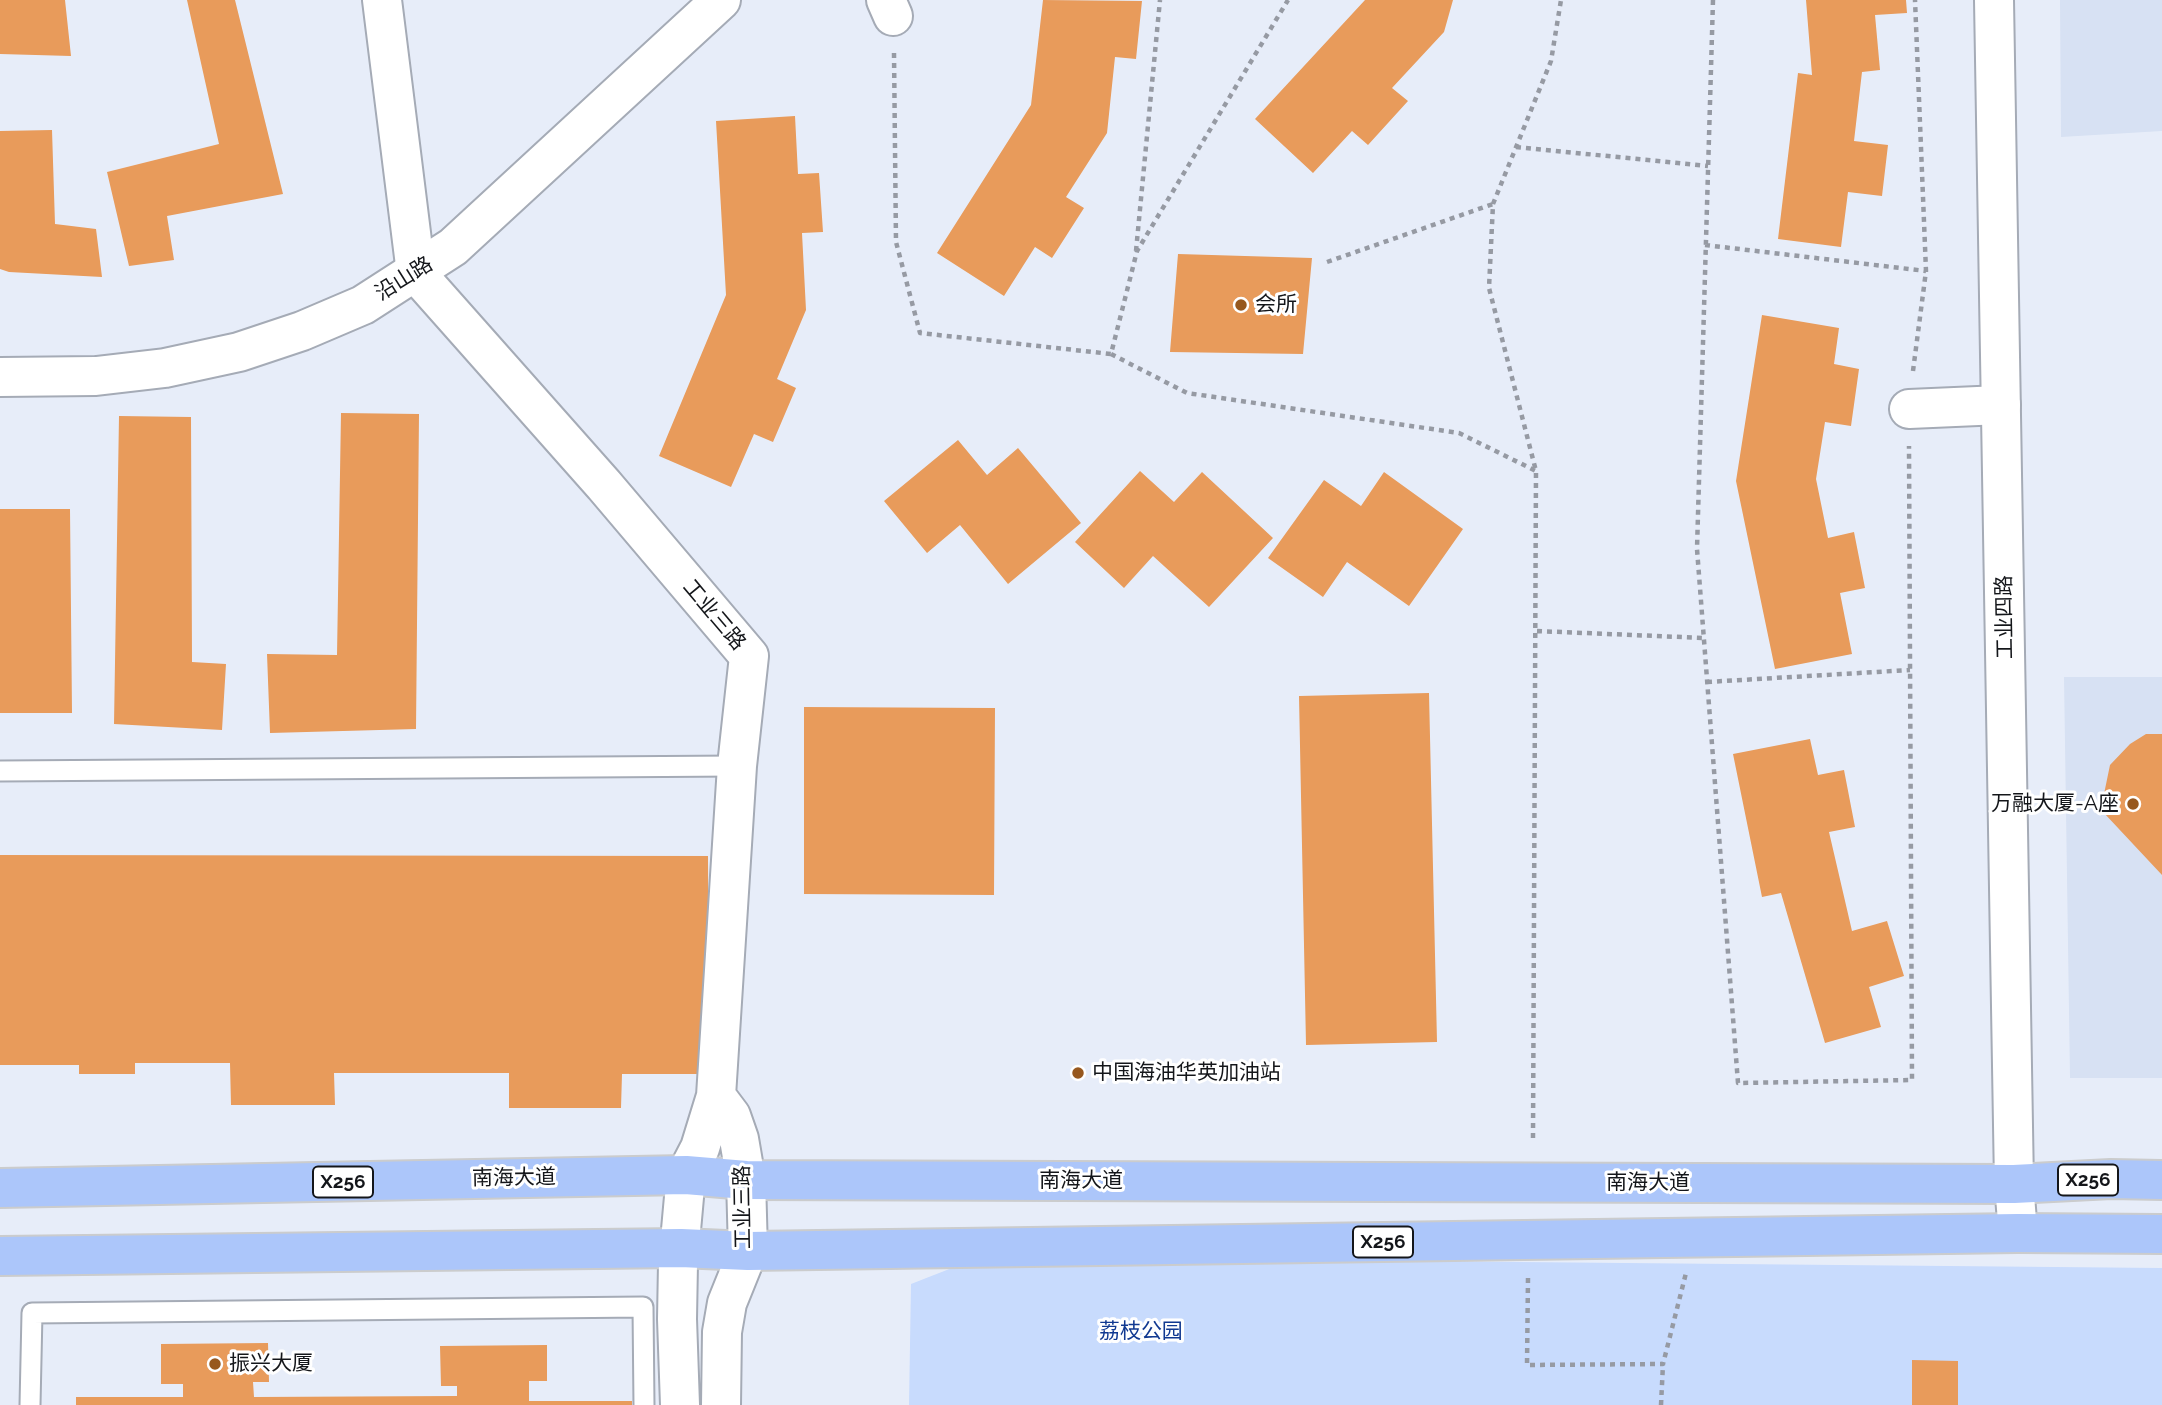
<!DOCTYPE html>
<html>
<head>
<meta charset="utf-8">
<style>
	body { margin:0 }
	canvas { display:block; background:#e7edf9 }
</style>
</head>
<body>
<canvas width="2162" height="1405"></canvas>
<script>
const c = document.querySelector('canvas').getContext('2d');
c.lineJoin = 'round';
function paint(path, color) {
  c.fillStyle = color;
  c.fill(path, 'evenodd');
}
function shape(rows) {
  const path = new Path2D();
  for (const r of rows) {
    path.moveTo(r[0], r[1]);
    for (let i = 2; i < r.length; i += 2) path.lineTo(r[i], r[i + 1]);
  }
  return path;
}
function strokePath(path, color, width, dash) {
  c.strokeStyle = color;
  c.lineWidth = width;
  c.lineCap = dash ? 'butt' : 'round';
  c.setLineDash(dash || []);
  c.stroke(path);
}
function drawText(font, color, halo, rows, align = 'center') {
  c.font = font + ' Raleway,"Noto Sans SC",sans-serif';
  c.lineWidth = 6;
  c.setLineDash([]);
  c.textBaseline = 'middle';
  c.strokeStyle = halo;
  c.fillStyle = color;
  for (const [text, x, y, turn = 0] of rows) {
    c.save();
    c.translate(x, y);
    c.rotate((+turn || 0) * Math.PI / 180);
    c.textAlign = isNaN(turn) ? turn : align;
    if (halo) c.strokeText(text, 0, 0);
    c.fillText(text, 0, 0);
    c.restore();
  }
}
const built = shape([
	[2060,0,2162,0,2162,131,2061,137],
	[2064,677,2162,677,2162,1078,2070,1078]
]);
const green = shape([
	[980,1257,2162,1268,2162,1405,909,1405,911,1284]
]);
const building = shape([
	[0,0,65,0,71,56,0,54],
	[187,0,235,0,283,194,167,216,174,260,129,266,107,172,219,144],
	[1043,0,1142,1,1136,59,1115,57,1107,133,1066,197,1084,208,1052,258,1035,247,1004,296,937,253,1031,105],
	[1365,0,1453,0,1444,32,1392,88,1408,101,1368,145,1352,131,1313,173,1255,119],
	[1806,0,1906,0,1907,13,1875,15,1880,70,1862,72,1854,141,1888,145,1882,196,1848,192,1841,247,1778,239,1798,73,1812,75],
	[795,116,798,174,819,173,823,232,802,233,806,310,777,379,796,388,773,442,754,434,731,487,659,456,726,295,716,121],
	[52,130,55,224,96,229,102,277,9,272,0,269,0,131],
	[1178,254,1312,258,1303,354,1170,352],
	[1762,315,1839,328,1834,364,1859,369,1851,426,1825,422,1816,479,1828,538,1854,532,1865,588,1840,593,1852,654,1775,669,1736,481],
	[341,413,419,414,416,729,270,733,267,654,337,655],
	[119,416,191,417,192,662,226,664,222,730,114,724],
	[958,440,987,475,1018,448,1081,523,1008,584,960,525,927,553,884,501],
	[1140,471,1174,502,1202,472,1273,538,1209,607,1153,556,1124,588,1075,542],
	[1384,472,1463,529,1409,606,1347,562,1323,597,1268,558,1324,480,1361,506],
	[0,509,70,509,72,713,0,713],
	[1429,693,1437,1042,1306,1045,1299,696],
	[804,707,995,708,994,895,804,894],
	[2146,734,2162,734,2162,875,2104,813,2104,794,2110,765,2130,744],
	[1810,739,1818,775,1844,770,1855,827,1829,832,1852,931,1887,921,1904,976,1869,987,1881,1027,1825,1043,1781,893,1762,897,1733,754],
	[0,855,708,856,709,1074,622,1074,621,1108,509,1108,509,1073,334,1073,335,1105,231,1105,230,1063,135,1063,135,1074,79,1074,79,1065,0,1065],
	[268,1343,269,1382,253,1382,254,1397,457,1396,457,1386,441,1386,440,1346,547,1345,547,1381,529,1381,529,1401,632,1401,632,1405,76,1405,76,1397,183,1397,183,1384,161,1384,161,1344],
	[1912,1360,1958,1361,1958,1405,1912,1405]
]);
const path = shape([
	[1713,0,1697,549,1738,1083,1912,1080,1909,446],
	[894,53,896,242,920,333,1111,354,1137,251,1288,0],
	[1516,147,1708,166],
	[1705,245,1926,271],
	[1136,251,1160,0],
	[1327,262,1493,204],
	[1111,354,1187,393,1459,433,1536,471],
	[1913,371,1926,271,1915,0],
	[1537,631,1704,638],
	[1707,682,1910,670],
	[1533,1138,1536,471,1489,288,1493,204,1551,61,1561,0],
	[1528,1278,1527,1365,1663,1364,1686,1273],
	[1661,1405,1663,1364]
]);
const service = shape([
	[0,771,737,766],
	[30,1405,32,1313,643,1307,644,1405]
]);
const minor = shape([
	[382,0,416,273],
	[886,0,893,16],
	[1909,409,2001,405]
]);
const tertiary = shape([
	[1994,0,2014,1184,2018,1233],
	[416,273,604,485,749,656,737,766,716,1096,700,1148,686,1175,678,1263,677,1319,680,1405],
	[0,377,96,376,165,368,239,352,302,331,363,305,453,247,721,0],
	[716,1096,731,1116,739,1139,746,1180,748,1251,727,1303,722,1332,721,1405]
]);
const primary = shape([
	[0,1188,686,1175,746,1180,2014,1184,2111,1179,2162,1180],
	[0,1256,681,1248,748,1251,2018,1233,2162,1234]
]);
const markers = [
	[1241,305,7,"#97581e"],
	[2133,804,7,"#97581e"],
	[1078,1073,7,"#97581e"],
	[215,1364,7,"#97581e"]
];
const shields = [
	[2088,1180,60],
	[343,1182,60],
	[1383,1242,60]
];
const shieldNames = [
	["X256",2088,1180],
	["X256",343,1182],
	["X256",1383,1242]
];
const streetNames = [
	["沿山路",404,279,-32],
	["工业三路",714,615,50],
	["工业四路",2005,617,-91],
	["南海大道",514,1178,-1],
	["南海大道",1081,1181],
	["南海大道",1648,1183],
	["工业三路",743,1207,-91]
];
const poiNames = [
	["会所",1255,305],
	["万融大厦-A座",2119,804,"right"],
	["中国海油华英加油站",1092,1073],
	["振兴大厦",229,1364]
];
const parkNames = [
	["荔枝公园",1141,1332]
];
paint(built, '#d7e1f3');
paint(green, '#c8dbfd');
paint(building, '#e89b5b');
strokePath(service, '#a5abb6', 23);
strokePath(minor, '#a5abb6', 42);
strokePath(tertiary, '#a5abb6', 42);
strokePath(primary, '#cbcccd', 42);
strokePath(path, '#969aa3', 4.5, [5, 5]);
strokePath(service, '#fff', 19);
strokePath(minor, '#fff', 38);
strokePath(tertiary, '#fff', 38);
strokePath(primary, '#acc6fa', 38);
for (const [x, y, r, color] of markers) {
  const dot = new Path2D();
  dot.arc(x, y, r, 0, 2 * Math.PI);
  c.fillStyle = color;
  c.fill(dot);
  strokePath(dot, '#fff', 2.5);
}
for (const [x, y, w] of shields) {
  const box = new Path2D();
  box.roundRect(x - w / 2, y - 15.5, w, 31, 5);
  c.fillStyle = '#fff';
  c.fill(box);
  strokePath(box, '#14161a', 2);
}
drawText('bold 19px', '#14161a', null, shieldNames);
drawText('21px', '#14161a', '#fff', streetNames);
drawText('21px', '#14161a', '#fff', poiNames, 'left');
drawText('21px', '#113991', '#fff', parkNames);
</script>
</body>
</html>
